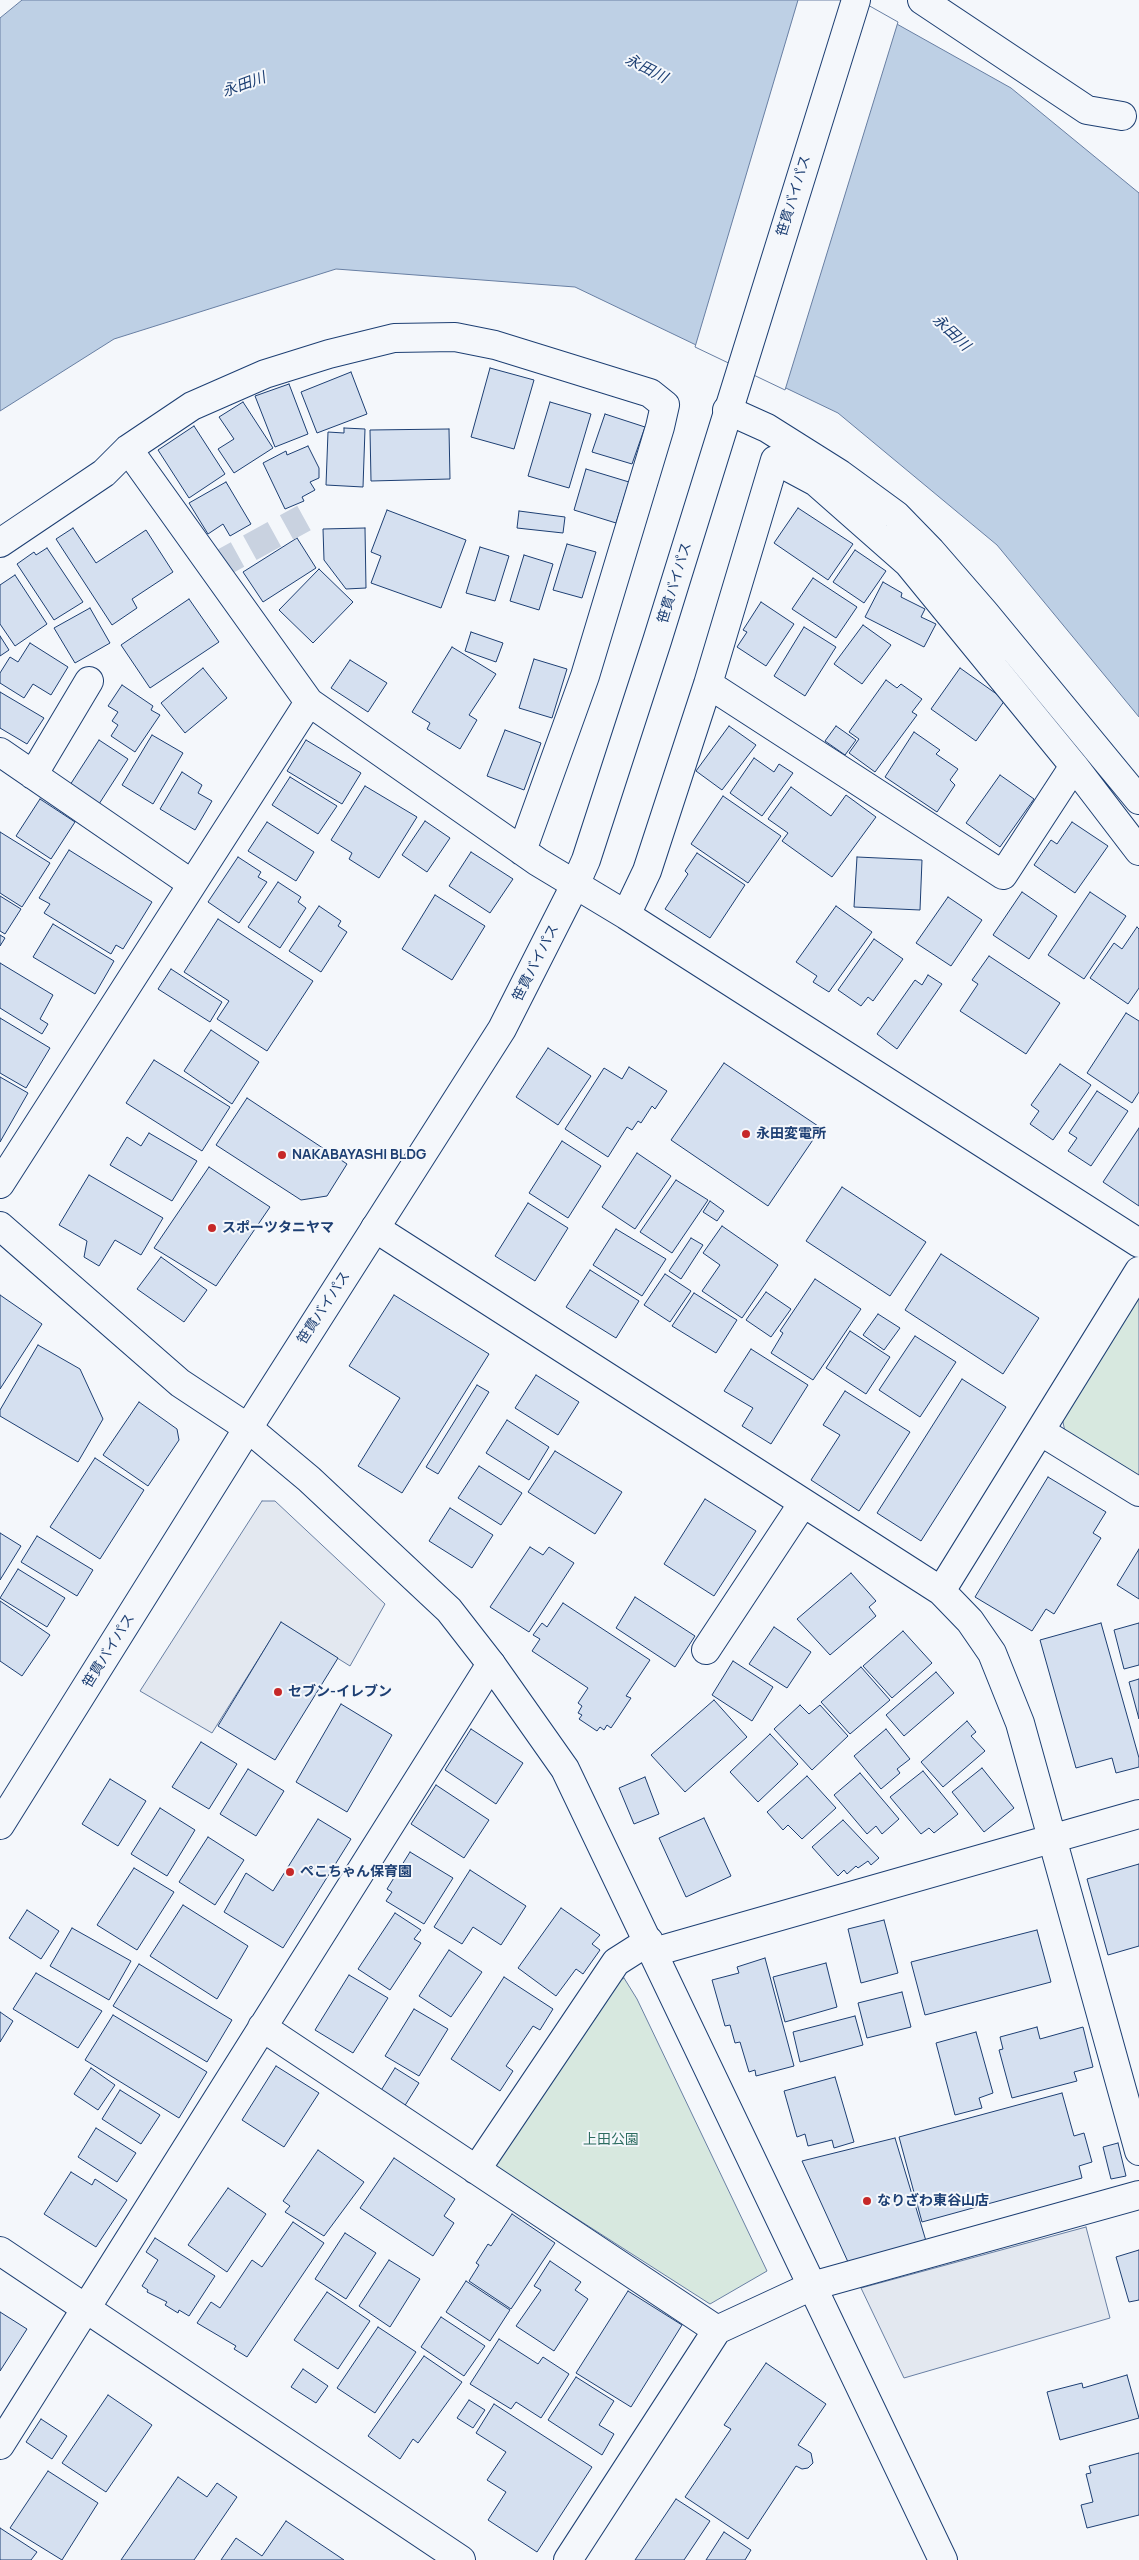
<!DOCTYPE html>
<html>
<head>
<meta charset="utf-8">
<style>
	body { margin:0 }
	canvas { display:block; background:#f4f7fb }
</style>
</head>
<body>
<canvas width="1139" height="2560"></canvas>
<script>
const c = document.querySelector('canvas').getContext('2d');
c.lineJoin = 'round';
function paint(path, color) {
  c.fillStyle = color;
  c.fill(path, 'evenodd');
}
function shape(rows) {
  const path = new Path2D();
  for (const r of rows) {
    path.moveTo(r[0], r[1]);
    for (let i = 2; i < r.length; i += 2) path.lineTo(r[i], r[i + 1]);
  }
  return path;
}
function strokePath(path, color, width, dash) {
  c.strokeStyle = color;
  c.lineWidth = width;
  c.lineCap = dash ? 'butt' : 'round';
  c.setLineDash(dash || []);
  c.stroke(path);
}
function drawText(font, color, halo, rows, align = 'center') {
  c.font = font + ' Manrope,"Noto Sans JP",sans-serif';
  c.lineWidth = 4;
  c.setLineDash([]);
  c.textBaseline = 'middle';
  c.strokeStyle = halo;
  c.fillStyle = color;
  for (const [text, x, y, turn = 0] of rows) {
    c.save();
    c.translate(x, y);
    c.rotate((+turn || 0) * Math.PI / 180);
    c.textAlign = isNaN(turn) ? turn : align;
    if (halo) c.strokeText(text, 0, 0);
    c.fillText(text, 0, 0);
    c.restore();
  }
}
const green = shape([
	[1139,1293,1139,1479,1065,1432,1062,1417,1139,1293],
	[624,1978,637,1999,767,2271,710,2304,493,2165,608,1987,624,1978]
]);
const parking = shape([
	[262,1501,275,1501,385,1604,350,1666,281,1623,212,1733,140,1691,262,1501],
	[1086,2227,1110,2318,904,2378,861,2288,1086,2227]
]);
const water = shape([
	[22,0,854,0,1011,88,1139,193,1139,717,997,545,838,413,575,287,336,269,114,339,0,411,0,18,22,0]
]);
const pier = shape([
	[798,0,859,0,898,22,785,390,695,347,798,0]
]);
const building = shape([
	[490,368,534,380,514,449,471,437,490,368],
	[351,372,367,414,317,433,301,392,351,372],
	[289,384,308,434,275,447,255,396,289,384],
	[243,402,273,448,234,473,218,449,234,439,219,417,243,402],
	[550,402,591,414,569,488,528,476,550,402],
	[605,414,645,427,632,464,592,452,605,414],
	[194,426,225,474,189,498,158,450,194,426],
	[344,428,365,429,363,487,326,485,328,432,344,433,344,428],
	[449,429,450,479,371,481,370,430,449,429],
	[308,446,319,468,319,478,310,482,315,490,302,497,304,501,285,509,263,463,286,451,287,455,308,446],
	[586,469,629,482,616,523,574,510,586,469],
	[226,482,251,524,230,536,223,524,208,534,189,503,226,482],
	[798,508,853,544,828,580,774,543,798,508],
	[387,510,466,540,441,608,371,583,381,556,371,552,387,510],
	[519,511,565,517,563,533,517,528,519,511],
	[73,528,96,563,146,530,173,572,132,599,137,608,112,625,56,539,73,528],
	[365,528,366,588,346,589,324,560,323,529,365,528],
	[297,538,316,568,263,602,243,572,297,538],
	[567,544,596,552,582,598,553,590,567,544],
	[480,547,509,556,495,601,466,593,480,547],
	[47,548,83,602,54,620,17,564,34,552,36,555,47,548],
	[855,550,886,571,864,603,833,582,855,550],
	[524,555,553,564,539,610,510,601,524,555],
	[319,569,353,602,313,643,279,610,319,569],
	[15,575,47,624,15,646,0,624,0,585,15,575],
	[813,578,857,607,836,638,792,609,813,578],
	[883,582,902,593,901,597,925,609,921,617,936,624,924,647,865,617,883,582],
	[189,599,219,642,150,688,121,645,189,599],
	[761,602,794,624,766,666,737,647,747,632,743,630,761,602],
	[90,608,110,643,75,663,54,628,90,608],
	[863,625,891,645,862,684,834,664,863,625],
	[804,627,836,647,805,696,774,676,804,627],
	[471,632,503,643,496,662,465,651,471,632],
	[0,636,9,650,0,656,0,636],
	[30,643,68,667,51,695,33,684,24,698,0,683,0,673,10,657,18,662,30,643],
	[452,647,496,674,469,715,477,720,460,749,427,729,430,723,412,712,452,647],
	[534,659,567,669,552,718,519,708,534,659],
	[350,660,387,683,368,712,331,688,350,660],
	[203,668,227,698,185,733,161,703,203,668],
	[960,668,1005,700,976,741,931,709,960,668],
	[886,680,897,688,901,684,922,699,912,712,917,715,875,772,849,753,859,739,849,732,886,680],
	[122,685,153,706,151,710,160,715,135,752,111,736,118,725,112,721,118,712,108,706,122,685],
	[0,692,44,718,27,744,0,728,0,692],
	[729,726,756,745,722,790,696,771,729,726],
	[836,726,856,740,845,755,825,741,836,726],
	[505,730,541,743,524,790,487,776,505,730],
	[914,732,940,750,936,754,958,769,950,780,955,785,937,812,885,777,914,732],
	[152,735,183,753,153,804,122,785,152,735],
	[99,740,128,759,99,804,70,785,99,740],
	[306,740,361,773,342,804,287,771,306,740],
	[754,758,774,772,779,764,793,773,762,816,730,793,754,758],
	[182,772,202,785,198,793,212,801,195,830,160,809,182,772],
	[1000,775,1034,799,1000,847,966,823,1000,775],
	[290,777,337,806,318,834,272,805,290,777],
	[365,786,417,817,379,878,349,859,352,853,331,840,365,786],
	[791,787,831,816,846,795,876,817,832,877,782,841,788,833,768,819,791,787],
	[723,796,781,836,748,883,691,844,723,796],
	[40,799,75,822,51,859,16,836,40,799],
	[425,821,450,838,427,872,402,855,425,821],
	[267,822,314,852,296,881,248,851,267,822],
	[1072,822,1108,846,1075,893,1034,865,1051,840,1057,844,1072,822],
	[0,832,50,863,22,907,0,893,0,832],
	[69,850,152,902,123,949,116,945,111,954,44,913,50,904,39,898,69,850],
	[471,852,513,879,490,913,449,886,471,852],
	[697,853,745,885,710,938,665,909,688,874,685,871,697,853],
	[238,857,261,872,258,877,267,882,239,923,208,902,238,857],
	[857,857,922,860,920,910,854,907,857,857],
	[278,882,301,897,298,902,306,908,280,948,248,927,278,882],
	[1022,892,1057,916,1029,959,993,935,1022,892],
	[1090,892,1126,916,1084,979,1048,955,1090,892],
	[435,895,485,926,452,980,402,949,435,895],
	[0,896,21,909,5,934,0,931,0,896],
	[948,897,982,920,951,966,916,943,948,897],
	[319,906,341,921,338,926,347,932,321,972,289,951,319,906],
	[836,906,872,932,829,992,813,982,817,976,796,962,836,906],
	[218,919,313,981,267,1051,217,1019,229,1001,184,972,218,919],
	[53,924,114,961,95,994,33,957,53,924],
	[1137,927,1139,929,1139,988,1128,1004,1090,978,1114,943,1122,949,1137,927],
	[0,935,5,938,0,946,0,935],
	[874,939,903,959,873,1001,868,997,861,1006,838,990,874,939],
	[989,956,1060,1003,1026,1054,960,1011,978,984,972,980,989,956],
	[0,963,53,995,40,1019,48,1024,42,1034,0,1008,0,963],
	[171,969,222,1002,210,1022,158,989,171,969],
	[928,975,942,984,897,1049,877,1034,915,980,922,985,928,975],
	[1126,1013,1139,1021,1139,1092,1132,1103,1087,1073,1126,1013],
	[0,1018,50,1048,26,1088,0,1073,0,1018],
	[211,1030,259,1062,232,1104,184,1071,211,1030],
	[548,1048,591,1076,558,1125,516,1097,548,1048],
	[154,1060,230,1107,202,1151,126,1103,154,1060],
	[724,1063,821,1128,768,1206,671,1140,724,1063],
	[1060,1064,1091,1085,1053,1140,1030,1124,1039,1111,1031,1105,1060,1064],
	[629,1067,667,1091,655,1109,652,1106,641,1123,638,1121,632,1130,627,1127,608,1157,565,1129,604,1068,622,1079,629,1067],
	[0,1077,28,1093,0,1142,0,1077],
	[1097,1091,1128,1111,1091,1166,1068,1151,1077,1138,1069,1133,1097,1091],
	[247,1098,347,1164,327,1196,301,1200,216,1145,247,1098],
	[1139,1128,1139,1206,1103,1182,1139,1128],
	[149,1133,197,1161,172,1201,110,1165,127,1137,141,1146,149,1133],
	[562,1141,601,1166,568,1218,529,1193,562,1141],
	[637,1153,671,1176,635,1229,602,1207,637,1153],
	[209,1167,270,1207,216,1286,154,1248,209,1167],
	[89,1175,163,1218,141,1255,115,1240,99,1266,84,1257,87,1241,59,1225,89,1175],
	[676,1180,708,1200,672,1253,640,1232,676,1180],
	[842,1187,926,1242,890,1296,806,1241,842,1187],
	[710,1201,724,1211,717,1221,703,1212,710,1201],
	[528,1203,568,1228,535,1281,495,1256,528,1203],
	[722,1226,778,1265,742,1318,702,1291,720,1265,703,1253,722,1226],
	[616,1229,666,1259,642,1296,593,1265,616,1229],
	[691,1238,703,1245,681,1279,669,1271,691,1238],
	[941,1254,1039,1318,1003,1374,905,1310,941,1254],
	[161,1257,207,1290,184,1322,137,1289,161,1257],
	[590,1270,639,1301,616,1338,566,1307,590,1270],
	[665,1274,691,1291,670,1322,644,1305,665,1274],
	[815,1279,861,1309,813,1380,771,1353,783,1333,780,1331,815,1279],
	[766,1292,791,1309,771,1337,746,1320,766,1292],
	[694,1293,737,1320,716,1353,672,1326,694,1293],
	[0,1295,42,1324,0,1389,0,1295],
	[394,1295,489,1354,402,1493,358,1466,400,1398,349,1366,394,1295],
	[878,1314,900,1328,884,1350,863,1335,878,1314],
	[850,1331,890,1357,866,1394,826,1368,850,1331],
	[915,1336,956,1362,920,1417,879,1390,915,1336],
	[38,1345,80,1369,103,1419,78,1462,0,1416,0,1410,38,1345],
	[751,1349,808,1385,771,1444,742,1426,753,1408,724,1391,751,1349],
	[536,1375,579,1402,558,1435,515,1408,536,1375],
	[962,1379,1006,1407,921,1541,877,1513,962,1379],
	[477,1385,489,1392,438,1474,426,1467,477,1385],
	[845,1391,910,1432,859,1511,811,1480,840,1435,823,1425,845,1391],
	[139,1402,177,1429,179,1440,148,1486,103,1455,139,1402],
	[507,1420,549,1447,529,1480,486,1453,507,1420],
	[555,1451,622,1492,595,1534,528,1492,555,1451],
	[95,1458,144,1490,100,1559,50,1527,95,1458],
	[479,1466,522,1493,501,1525,458,1498,479,1466],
	[1048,1477,1106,1512,1093,1533,1101,1538,1054,1614,1046,1609,1032,1631,975,1597,1048,1477],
	[705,1499,756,1531,714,1596,664,1564,705,1499],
	[450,1508,493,1535,472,1568,429,1541,450,1508],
	[0,1533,21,1546,0,1580,0,1533],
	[37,1536,93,1570,77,1596,21,1562,37,1536],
	[530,1547,543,1555,549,1547,574,1563,529,1632,490,1607,530,1547],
	[1139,1549,1139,1599,1117,1585,1139,1549],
	[18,1569,65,1598,47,1627,0,1598,18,1569],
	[851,1573,876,1601,869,1607,876,1616,830,1655,797,1619,851,1573],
	[635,1597,695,1636,675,1667,616,1628,635,1597],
	[0,1601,50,1635,22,1676,0,1661,0,1601],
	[563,1603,650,1660,626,1696,631,1698,611,1728,607,1725,604,1730,600,1727,597,1731,579,1719,582,1715,578,1713,582,1706,578,1703,588,1688,532,1651,540,1639,533,1635,542,1623,547,1627,563,1603],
	[281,1622,338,1658,275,1760,218,1726,281,1622],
	[1101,1623,1139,1758,1139,1767,1116,1773,1112,1758,1076,1768,1040,1640,1101,1623],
	[1139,1623,1139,1665,1124,1669,1114,1630,1139,1623],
	[774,1627,811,1652,787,1688,749,1664,774,1627],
	[903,1631,932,1663,892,1698,863,1666,903,1631],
	[733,1661,773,1687,752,1721,712,1695,733,1661],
	[861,1667,890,1700,850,1734,821,1702,861,1667],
	[936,1672,954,1693,904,1736,886,1715,936,1672],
	[1139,1679,1139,1719,1129,1682,1139,1679],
	[714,1700,747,1737,685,1792,651,1755,714,1700],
	[341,1704,392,1735,347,1812,296,1782,341,1704],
	[800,1705,809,1714,820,1705,848,1736,812,1770,774,1729,800,1705],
	[967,1721,976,1732,971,1736,985,1751,943,1787,921,1762,967,1721],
	[471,1729,523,1763,496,1804,445,1770,471,1729],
	[886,1729,910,1759,897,1769,900,1773,881,1789,854,1756,886,1729],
	[770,1734,798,1764,758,1802,730,1772,770,1734],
	[201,1742,237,1764,209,1809,172,1787,201,1742],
	[982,1768,1014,1808,984,1832,952,1792,982,1768],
	[248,1769,284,1791,256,1836,220,1814,248,1769],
	[923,1771,958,1814,934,1833,929,1828,921,1834,890,1797,923,1771],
	[860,1773,899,1819,882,1834,876,1826,867,1834,834,1795,860,1773],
	[807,1776,836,1808,802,1839,788,1825,783,1830,767,1812,807,1776],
	[645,1777,659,1814,634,1824,619,1788,645,1777],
	[110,1779,146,1801,118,1846,82,1824,110,1779],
	[436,1785,489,1820,464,1858,411,1824,436,1785],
	[160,1808,195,1830,167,1876,131,1854,160,1808],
	[704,1818,731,1876,686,1897,659,1838,704,1818],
	[318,1819,351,1839,283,1948,224,1912,246,1873,273,1891,318,1819],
	[843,1820,879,1858,871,1865,868,1861,858,1868,856,1866,847,1874,844,1870,838,1876,812,1847,843,1820],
	[208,1837,244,1860,215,1905,179,1882,208,1837],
	[410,1852,453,1878,424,1924,386,1901,392,1892,387,1889,410,1852],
	[1139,1864,1139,1946,1108,1955,1087,1879,1139,1864],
	[134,1868,174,1892,137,1950,97,1925,134,1868],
	[470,1870,526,1906,501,1945,473,1927,462,1944,434,1927,470,1870],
	[183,1905,248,1946,217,1999,150,1956,183,1905],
	[561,1908,600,1935,592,1944,600,1950,583,1974,576,1969,556,1996,518,1968,561,1908],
	[27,1910,59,1931,41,1959,9,1938,27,1910],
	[395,1913,421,1930,414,1939,421,1943,390,1990,358,1969,395,1913],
	[884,1920,898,1973,861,1983,848,1929,884,1920],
	[72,1928,131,1961,109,2000,50,1966,72,1928],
	[1037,1930,1051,1982,925,2015,911,1962,1037,1930],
	[449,1950,482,1972,451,2017,419,1996,449,1950],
	[765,1958,794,2066,756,2076,755,2070,749,2072,740,2042,735,2043,730,2025,725,2026,712,1980,739,1973,737,1967,765,1958],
	[826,1963,837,2007,785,2022,773,1977,826,1963],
	[139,1964,232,2020,207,2062,113,2006,139,1964],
	[36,1973,102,2011,78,2048,13,2009,36,1973],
	[349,1975,388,1998,353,2053,315,2030,349,1975],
	[504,1977,553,2009,540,2030,533,2026,506,2066,513,2071,500,2091,451,2059,504,1977],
	[902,1992,911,2027,867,2038,858,2003,902,1992],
	[414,2009,448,2029,419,2076,385,2056,414,2009],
	[0,2012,13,2021,0,2042,0,2012],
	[113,2015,207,2072,179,2118,85,2060,113,2015],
	[855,2016,863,2045,800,2062,793,2032,855,2016],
	[1037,2027,1040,2039,1083,2027,1093,2067,1074,2072,1077,2081,1012,2098,999,2050,1003,2049,1000,2037,1037,2027],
	[976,2032,993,2093,979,2098,982,2108,955,2115,936,2043,976,2032],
	[276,2066,319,2093,284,2147,242,2120,276,2066],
	[91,2068,115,2085,98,2110,74,2094,91,2068],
	[395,2068,419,2083,404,2107,380,2092,395,2068],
	[835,2077,854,2142,834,2148,832,2140,808,2146,805,2134,797,2137,784,2091,835,2077],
	[120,2090,160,2115,141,2144,102,2119,120,2090],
	[1062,2093,1074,2136,1084,2133,1092,2162,1079,2166,1082,2178,922,2222,899,2137,1062,2093],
	[96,2128,136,2153,117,2182,78,2157,96,2128],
	[895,2138,926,2241,848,2262,802,2161,895,2138],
	[1118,2143,1126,2176,1111,2179,1103,2147,1118,2143],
	[318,2150,364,2182,324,2236,285,2212,290,2206,283,2201,318,2150],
	[394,2158,455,2199,444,2216,454,2223,433,2256,360,2208,394,2158],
	[71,2172,92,2185,95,2179,127,2200,96,2247,44,2214,71,2172],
	[228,2188,266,2214,227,2272,188,2245,228,2188],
	[512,2214,555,2243,511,2309,469,2281,479,2265,476,2263,488,2244,491,2246,512,2214],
	[293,2222,324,2243,247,2357,234,2349,236,2346,197,2323,211,2302,220,2308,252,2260,262,2267,293,2222],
	[345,2233,376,2253,346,2299,315,2279,345,2233],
	[155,2238,215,2276,189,2316,179,2310,178,2313,165,2305,167,2302,147,2292,148,2290,142,2286,158,2260,146,2252,155,2238],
	[1139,2250,1139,2300,1129,2302,1116,2257,1139,2250],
	[389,2260,420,2279,390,2327,359,2306,389,2260],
	[550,2261,581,2282,575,2290,588,2299,554,2351,516,2326,541,2290,534,2286,550,2261],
	[466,2281,510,2310,490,2341,446,2312,466,2281],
	[628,2291,682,2325,631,2407,576,2373,628,2291],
	[327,2292,370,2321,338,2369,294,2340,327,2292],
	[0,2312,27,2329,0,2371,0,2312],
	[441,2317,485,2346,464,2376,421,2347,441,2317],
	[378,2327,416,2352,375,2413,337,2388,378,2327],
	[499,2339,538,2364,543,2357,569,2374,541,2418,516,2402,511,2409,470,2384,499,2339],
	[424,2356,462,2382,418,2443,413,2439,400,2459,368,2436,424,2356],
	[766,2363,826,2404,798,2445,811,2453,813,2463,808,2468,802,2469,796,2466,748,2539,685,2497,731,2429,724,2425,766,2363],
	[303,2369,328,2386,316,2403,291,2387,303,2369],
	[1127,2375,1139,2418,1060,2440,1047,2392,1082,2383,1083,2388,1127,2375],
	[576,2377,614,2401,599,2425,614,2434,602,2455,548,2420,576,2377],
	[108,2395,152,2425,106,2492,62,2463,108,2395],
	[469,2400,485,2410,473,2428,457,2418,469,2400],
	[494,2404,592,2467,537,2552,488,2520,506,2492,487,2480,506,2452,476,2433,494,2404],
	[41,2419,67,2436,52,2459,26,2442,41,2419],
	[1139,2453,1139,2515,1087,2528,1081,2505,1093,2502,1086,2474,1091,2473,1089,2466,1139,2453],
	[48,2471,98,2503,62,2560,10,2528,48,2471],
	[178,2477,207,2497,217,2483,237,2497,194,2560,121,2560,178,2477],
	[676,2499,710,2521,684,2560,635,2560,676,2499],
	[286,2521,344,2560,221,2560,236,2538,262,2556,286,2521],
	[0,2528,37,2552,31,2560,0,2560,0,2528],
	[724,2532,751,2550,745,2560,706,2560,724,2532]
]);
const minorTunnel = shape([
	[213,568,304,518]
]);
const minor = shape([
	[922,0,1087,110,1122,116],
	[727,410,767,428,840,474,896,515,931,551,984,612,1139,800],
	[128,449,309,702,538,862,626,915,1139,1243],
	[0,543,104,473,128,449,192,406,265,374,329,354,394,338,455,337,495,345,650,393,665,405,660,427,585,676,522,851],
	[708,684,1003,875,1074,766],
	[0,752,192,884],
	[33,775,89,681],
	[626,915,647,871,708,684,775,460,816,482,908,563,1074,766,1139,851],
	[0,1184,309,702],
	[0,1226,180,1383,248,1428],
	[375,1228,941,1591,970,1621,992,1653,1020,1723,1139,2151],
	[1040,1431,1139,1492],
	[941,1591,1139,1271],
	[706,1650,803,1503],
	[654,1952,1139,1814],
	[262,2027,717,2330],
	[476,2170,616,1962,649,1941],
	[0,2445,491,1664],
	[568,2560,717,2330,812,2286,1139,2195]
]);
const tertiary = shape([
	[248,1428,309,1479,449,1610,491,1664,565,1769,943,2560],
	[0,2251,461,2560]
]);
const primary = shape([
	[0,1825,248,1428,502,1029,575,885,586,860,657,641,856,0]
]);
const markers = [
	[746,1134,5,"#c62828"],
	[282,1155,5,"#c62828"],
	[212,1228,5,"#c62828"],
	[278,1692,5,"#c62828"],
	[290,1872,5,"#c62828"],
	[867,2201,5,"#c62828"]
];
const streetNames = [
	["笹貫バイパス",794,196,-73],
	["笹貫バイパス",675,583,-73],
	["笹貫バイパス",536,963,-63],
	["笹貫バイパス",324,1308,-57],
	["笹貫バイパス",109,1651,-58]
];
const poiNames = [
	["永田変電所",756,1134],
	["NAKABAYASHI BLDG",292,1155],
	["スポーツタニヤマ",222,1228],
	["セブン-イレブン",288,1692],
	["ぺこちゃん保育園",300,1872],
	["なりざわ東谷山店",877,2201]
];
const parkNames = [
	["上田公園",611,2140]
];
const waterNames = [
	["永田川",646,69,27],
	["永田川",244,85,-20],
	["永田川",951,333,43]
];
paint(green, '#d7e8df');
strokePath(green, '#687fa3', 1);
paint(parking, '#e3e8f0');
strokePath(parking, '#687fa3', 1);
paint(water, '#bed0e5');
strokePath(water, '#687fa3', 1);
paint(pier, '#f4f7fb');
strokePath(pier, '#687fa3', 1);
paint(building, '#d5e0f0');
strokePath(building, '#1d3f73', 1);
strokePath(minorTunnel, '#c9d2e0', 28, [28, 14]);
strokePath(minor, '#1d3f73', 30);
strokePath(tertiary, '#1d3f73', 30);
strokePath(primary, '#1d3f73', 30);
strokePath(minor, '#f4f7fb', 28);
strokePath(tertiary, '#f4f7fb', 28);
strokePath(primary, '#f4f7fb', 28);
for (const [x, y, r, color] of markers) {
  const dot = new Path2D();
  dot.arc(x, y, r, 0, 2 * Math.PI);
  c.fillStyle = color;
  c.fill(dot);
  strokePath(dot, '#f4f7fb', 2);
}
drawText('14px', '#1d3f73', '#f4f7fb', streetNames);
drawText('bold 14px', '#1d3f73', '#f4f7fb', poiNames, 'left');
drawText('14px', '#2c6c60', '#f4f7fb', parkNames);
drawText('italic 15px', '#1d3f73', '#f4f7fb', waterNames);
</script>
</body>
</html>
